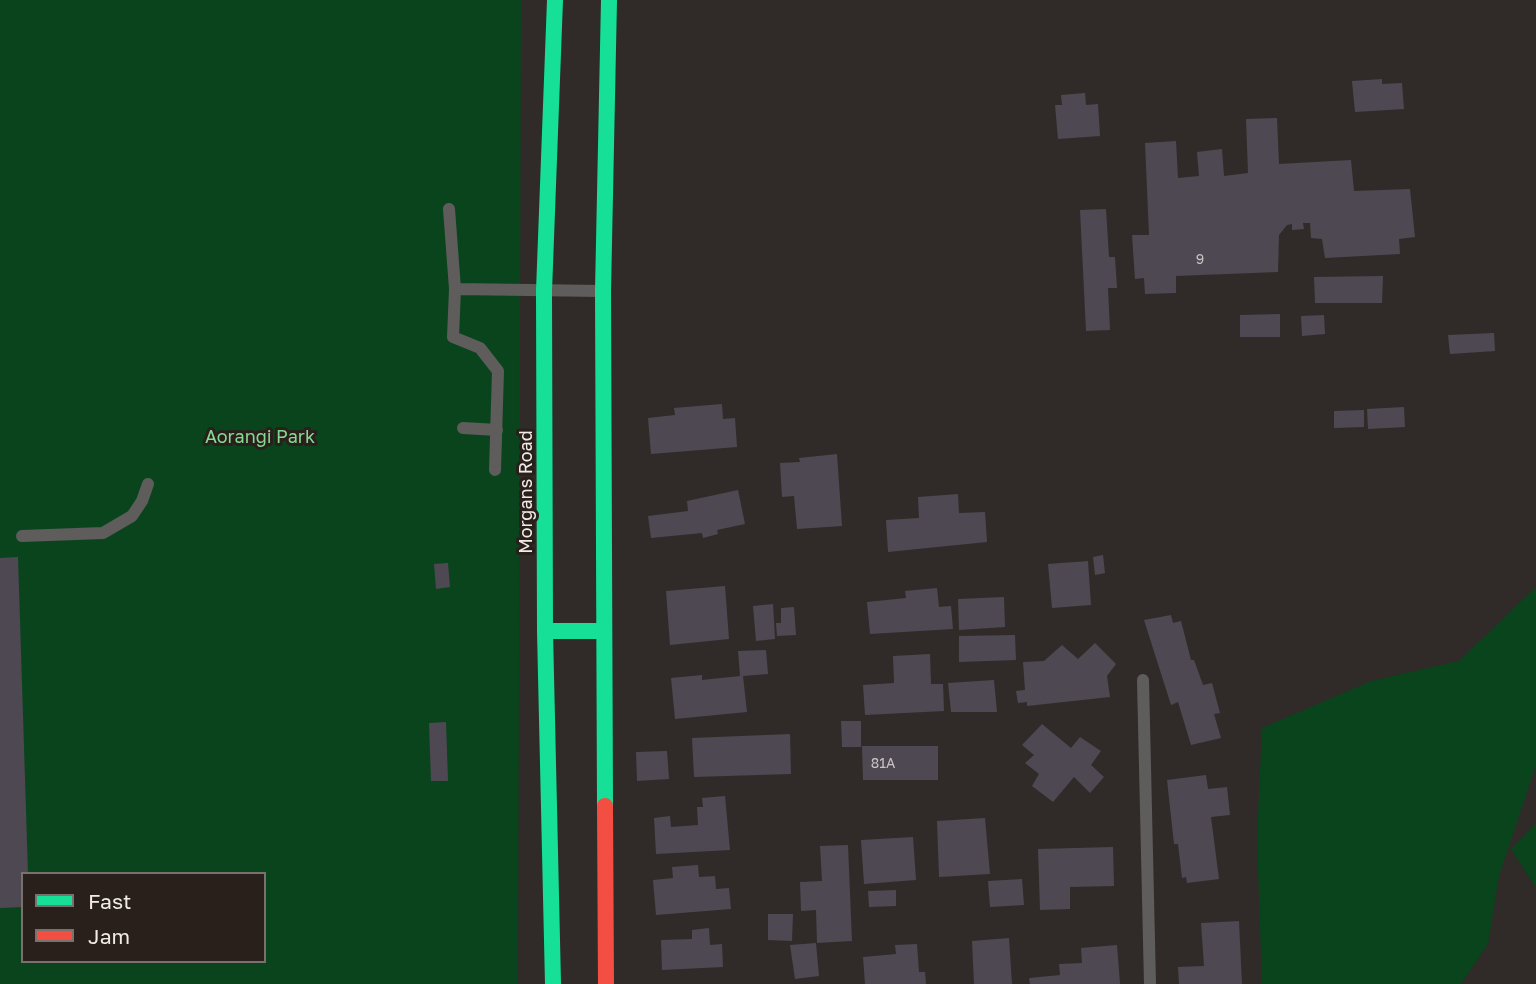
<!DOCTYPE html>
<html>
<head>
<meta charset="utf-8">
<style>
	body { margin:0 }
	#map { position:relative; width:1536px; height:984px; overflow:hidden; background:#302b28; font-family:"Golos Text",sans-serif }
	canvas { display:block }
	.legend { position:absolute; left:21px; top:872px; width:245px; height:91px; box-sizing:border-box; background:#29201b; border:2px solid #79716d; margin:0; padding:9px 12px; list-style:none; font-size:21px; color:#f1ebe7 }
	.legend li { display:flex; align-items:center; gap:14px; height:35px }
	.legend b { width:35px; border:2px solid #79716d }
</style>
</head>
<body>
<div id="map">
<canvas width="1536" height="984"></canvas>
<ul class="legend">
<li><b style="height:9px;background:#16e098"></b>Fast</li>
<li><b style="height:9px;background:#f24e42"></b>Jam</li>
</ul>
</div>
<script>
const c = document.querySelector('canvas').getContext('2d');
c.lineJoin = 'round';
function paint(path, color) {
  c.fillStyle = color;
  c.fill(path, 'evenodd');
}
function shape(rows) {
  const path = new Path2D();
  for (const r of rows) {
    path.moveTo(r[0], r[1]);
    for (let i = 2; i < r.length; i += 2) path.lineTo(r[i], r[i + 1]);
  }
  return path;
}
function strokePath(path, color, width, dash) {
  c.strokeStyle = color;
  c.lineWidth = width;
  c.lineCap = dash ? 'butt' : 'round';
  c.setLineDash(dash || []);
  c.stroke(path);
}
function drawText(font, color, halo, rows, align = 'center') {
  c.font = font + ' "Golos Text",sans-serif';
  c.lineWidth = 6;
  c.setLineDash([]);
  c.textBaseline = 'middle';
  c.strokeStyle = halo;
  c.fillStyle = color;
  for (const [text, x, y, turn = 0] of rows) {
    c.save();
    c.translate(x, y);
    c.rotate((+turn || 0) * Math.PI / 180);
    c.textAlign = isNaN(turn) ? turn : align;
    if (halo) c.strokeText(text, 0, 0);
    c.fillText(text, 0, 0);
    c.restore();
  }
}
const green = shape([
	[0,0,521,0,518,984,0,984],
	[23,874,264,874,264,961,23,961],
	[1536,587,1536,765,1499,876,1488,944,1461,984,1262,984,1257,838,1262,728,1371,681,1459,661],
	[1536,823,1536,888,1511,849]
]);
const building = shape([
	[1382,79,1382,84,1402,83,1404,109,1355,112,1352,81],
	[1085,93,1086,105,1098,104,1100,136,1058,139,1055,105,1062,105,1061,95],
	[1277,118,1279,164,1351,160,1354,191,1410,189,1415,237,1399,239,1400,254,1325,258,1322,239,1311,238,1310,223,1303,223,1304,229,1292,230,1292,224,1287,225,1279,235,1278,272,1176,276,1176,293,1145,294,1144,278,1135,279,1132,235,1149,235,1145,143,1176,141,1178,178,1199,176,1197,152,1222,149,1224,176,1248,173,1246,119],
	[1106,209,1109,257,1115,257,1117,288,1108,288,1110,330,1086,331,1080,210],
	[1383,276,1382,303,1315,303,1314,277],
	[1280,314,1280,337,1240,337,1240,315],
	[1324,315,1325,334,1302,336,1301,316],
	[1494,333,1495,351,1450,354,1448,335],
	[722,404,723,419,735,418,737,447,651,454,648,418,675,415,674,408],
	[1404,407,1405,427,1368,429,1367,409],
	[1364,410,1364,427,1334,428,1334,411],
	[837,454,842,526,797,529,794,496,782,497,780,463,800,462,799,458],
	[738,490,745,524,717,530,718,534,703,538,702,533,651,538,648,516,688,511,687,501],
	[958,494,959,513,985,512,987,542,888,552,886,520,919,518,918,497],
	[1103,555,1105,573,1095,575,1093,557],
	[18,557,28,874,23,874,23,907,0,908,0,558],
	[1088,561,1091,605,1052,608,1048,564],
	[448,563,450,587,436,589,434,564],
	[725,586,729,639,670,645,666,591],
	[937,588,939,607,951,606,953,629,870,634,867,602,906,598,905,591],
	[1004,597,1005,627,959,630,958,599],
	[773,604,775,639,756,641,753,606],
	[794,607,796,635,777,636,776,623,781,623,781,608],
	[1171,615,1173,623,1181,621,1191,660,1194,660,1203,685,1212,683,1220,713,1214,714,1221,738,1191,745,1178,702,1171,705,1144,620],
	[1015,635,1016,660,959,662,959,636],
	[1095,643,1116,664,1107,676,1110,697,1027,706,1027,702,1018,703,1016,691,1025,690,1023,662,1044,661,1062,645,1078,659],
	[766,650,768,674,743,676,747,712,675,719,671,678,702,675,702,680,740,676,738,651],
	[930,654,931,684,943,684,944,711,865,715,863,685,894,683,893,656],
	[994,680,997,712,951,712,948,683],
	[841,721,861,721,861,747,842,747],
	[446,722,448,781,431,781,429,723],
	[1042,724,1071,748,1080,737,1101,751,1091,765,1104,777,1090,793,1074,777,1053,802,1032,786,1039,774,1025,763,1034,755,1022,745],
	[790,734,791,774,694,777,692,738],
	[862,746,938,746,938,780,863,780],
	[667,751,669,779,637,781,636,752],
	[1206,775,1208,789,1227,787,1230,815,1211,817,1219,879,1187,883,1186,877,1182,878,1178,844,1174,844,1167,780],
	[725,796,730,850,656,854,654,818,670,816,671,827,698,825,697,807,703,807,702,798],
	[985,818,990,874,939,877,937,821],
	[913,837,916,880,864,884,861,840],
	[848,845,852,941,817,943,816,910,801,911,800,882,822,881,820,846],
	[1113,847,1114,886,1070,887,1070,909,1040,910,1038,849],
	[698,865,699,877,715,876,716,889,729,888,731,909,656,915,653,880,673,878,672,867],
	[1022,879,1024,905,990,907,988,881],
	[896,890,896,906,869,907,868,891],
	[768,914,793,914,792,941,768,940],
	[1239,921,1242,984,1179,984,1178,967,1204,966,1201,923],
	[709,928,710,945,722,944,723,967,662,970,661,940,692,939,692,930],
	[1009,938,1012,984,974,984,972,941],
	[816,943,819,976,795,979,790,945],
	[917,944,919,972,925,972,926,984,865,984,863,957,896,954,895,945],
	[1117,945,1120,984,1030,984,1029,978,1060,975,1059,964,1082,963,1081,948]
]);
const lane = shape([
	[449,209,455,289,602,291],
	[455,289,453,337,480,348,498,371,495,470],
	[463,428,497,430],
	[22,536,103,533,132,516,142,501,148,484],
	[1143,680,1150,984]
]);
const fast = shape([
	[545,631,603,631],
	[605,806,603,291,609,0],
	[553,984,545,631,544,291,555,0]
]);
const jam = shape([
	[605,806,606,984]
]);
const numberNames = [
	["9",1200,260],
	["81A",883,764]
];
const parkNames = [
	["Aorangi Park",260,437]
];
const streetNames = [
	["Morgans Road",526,492,-90]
];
paint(green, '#0a441d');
paint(building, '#4e4852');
strokePath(lane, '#5f5c5c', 12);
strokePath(fast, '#16e098', 16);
strokePath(jam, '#f24e42', 16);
drawText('14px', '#c8c2c2', null, numberNames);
drawText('18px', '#85d993', '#29201b', parkNames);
drawText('18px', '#f1ebe7', '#29201b', streetNames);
</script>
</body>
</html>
